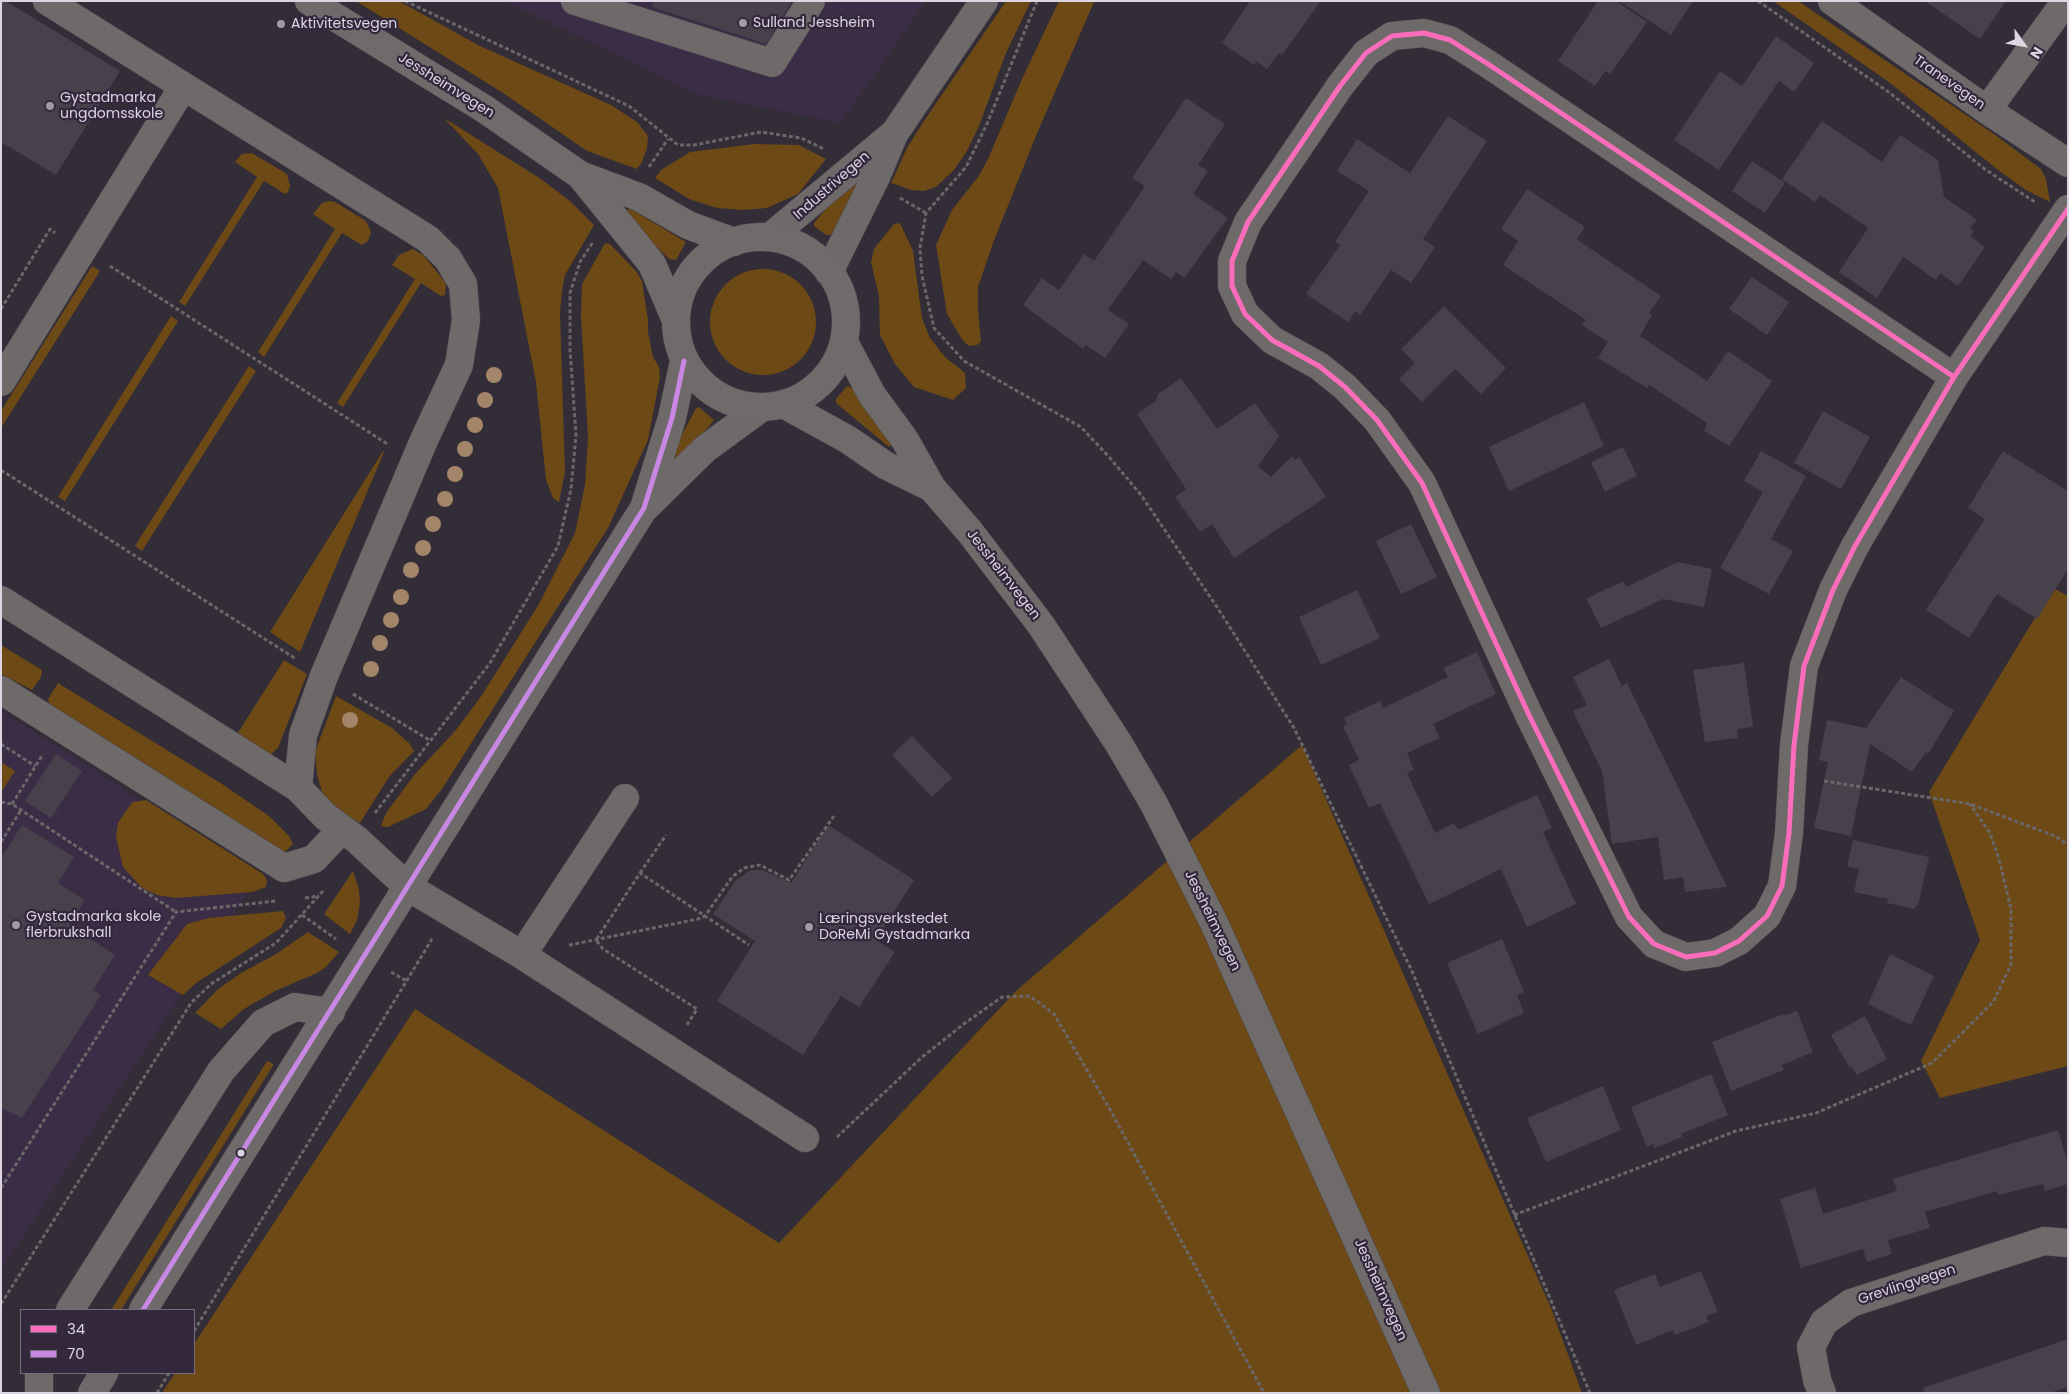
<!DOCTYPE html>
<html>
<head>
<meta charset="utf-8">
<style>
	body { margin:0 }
	#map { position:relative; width:2069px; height:1394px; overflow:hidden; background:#332d38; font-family:Poppins,sans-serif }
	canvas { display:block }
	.frame { position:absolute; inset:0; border:2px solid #dcd5e2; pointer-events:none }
	.legend { position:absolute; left:20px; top:1309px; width:175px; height:65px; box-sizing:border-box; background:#34283d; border:1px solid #776d7f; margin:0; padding:6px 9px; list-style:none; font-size:15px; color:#dcd5e2 }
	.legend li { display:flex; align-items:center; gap:10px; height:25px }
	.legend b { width:25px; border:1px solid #776d7f }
	.north { position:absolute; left:1999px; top:20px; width:50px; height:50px; -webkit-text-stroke:4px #34283d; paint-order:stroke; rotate:122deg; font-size:14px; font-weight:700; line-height:20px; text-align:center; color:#dcd5e2 }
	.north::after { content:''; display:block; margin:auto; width:18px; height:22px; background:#dcd5e2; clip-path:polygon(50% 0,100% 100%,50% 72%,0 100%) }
</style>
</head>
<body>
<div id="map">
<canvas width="2069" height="1394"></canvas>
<div class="frame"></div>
<ul class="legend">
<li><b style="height:6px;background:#fb6dba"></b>34</li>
<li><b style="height:6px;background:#c787e3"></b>70</li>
</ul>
<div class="north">N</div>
</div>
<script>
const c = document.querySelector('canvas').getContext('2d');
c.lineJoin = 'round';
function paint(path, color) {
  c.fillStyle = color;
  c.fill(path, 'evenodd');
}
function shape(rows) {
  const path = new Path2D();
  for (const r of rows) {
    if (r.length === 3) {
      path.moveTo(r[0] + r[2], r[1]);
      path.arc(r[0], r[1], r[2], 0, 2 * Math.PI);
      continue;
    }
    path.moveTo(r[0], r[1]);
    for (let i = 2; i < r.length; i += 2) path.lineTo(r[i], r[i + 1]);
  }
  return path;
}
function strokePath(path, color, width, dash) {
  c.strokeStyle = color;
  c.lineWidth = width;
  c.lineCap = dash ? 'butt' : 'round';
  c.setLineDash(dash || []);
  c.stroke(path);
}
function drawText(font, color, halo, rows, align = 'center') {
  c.font = font + ' Poppins,sans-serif';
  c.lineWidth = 4.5;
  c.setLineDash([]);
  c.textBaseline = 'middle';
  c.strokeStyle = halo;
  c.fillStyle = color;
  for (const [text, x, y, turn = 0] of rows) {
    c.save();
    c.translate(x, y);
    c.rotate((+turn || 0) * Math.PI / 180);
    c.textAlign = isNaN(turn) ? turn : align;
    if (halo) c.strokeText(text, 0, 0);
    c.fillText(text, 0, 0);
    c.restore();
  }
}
const built = shape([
	[505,1,926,1,841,123,696,94],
	[1,711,259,875,1,1270]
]);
const green = shape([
	[356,1,399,1,478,45,611,105,637,122,648,136,647,148,642,162,637,169,587,151,503,93],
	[1006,1,1031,1,1006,53,979,126,967,151,954,170,936,187,924,191,911,190,891,183,907,148,926,118],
	[1059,1,1094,2,1038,131,993,243,978,287,978,310,981,342,977,345,969,346,963,341,947,314,936,245,952,210,978,177,988,159,1022,79],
	[1773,1,1798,1,1994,134,2041,169,2046,179,2050,202,2026,190,1998,170,1890,83],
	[444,118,541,179,571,202,594,225,565,275,562,291,560,313,565,472,559,502,553,498,546,480,536,382,498,188,478,154],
	[754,144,799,145,826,159,798,194,767,208,743,210,717,208,689,199,655,178,661,170,690,152],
	[252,153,287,174,290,186,288,192,285,194,264,181,185,306,179,302,257,177,235,162,242,154],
	[858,171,866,177,831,235,826,235,814,226,814,223],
	[329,201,335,202,366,221,371,232,368,241,362,245,342,233,264,357,258,352,335,229,313,214,322,203],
	[629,208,686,242,676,260,669,259,623,214],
	[900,223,913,251,922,318,930,338,945,357,965,373,966,388,953,400,914,387,895,364,880,335,879,296,871,262,874,249,894,224],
	[605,243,610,244,636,271,642,281,648,320,648,332,653,357,659,367,660,377,648,440,608,528,442,789,426,809,388,827,381,826,386,813,415,774,456,730,482,695,539,604,575,533,585,485,588,437,581,316,582,284],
	[413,249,423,255,446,283,445,295,441,296,421,283,343,407,337,403,415,279,392,265,399,255],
	[92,266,100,271,1,428,1,411],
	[763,322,53],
	[171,316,178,321,65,501,58,497],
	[249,366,256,371,142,551,135,546],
	[847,386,853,388,893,442,889,447,836,403,836,399],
	[699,407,714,420,672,473,664,469,696,408],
	[383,451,384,452,300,652,270,632],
	[2053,588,2068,596,2068,1066,1940,1098,1921,1061,1980,940,1929,792],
	[1,645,42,670,41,677,32,690,1,674],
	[284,660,307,674,278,748,269,756,234,739],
	[58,683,222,784,269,816,289,836,293,844,285,852,280,852,177,784,64,714,49,703,48,699],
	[336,696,392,728,410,744,414,751,389,777,360,823,345,815,333,804,322,792,317,774,315,752],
	[1302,745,1551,1308,1582,1393,162,1393,175,1373,194,1373,194,1344,415,1009,779,1243,1016,991],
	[1,762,15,771,2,791,1,791],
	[146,800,263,874,267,880,266,887,252,892,176,898,157,895,142,888,123,867,116,837,118,823,125,812,133,802],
	[353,871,359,890,360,902,357,920,350,934,324,914],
	[283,911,286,918,281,928,196,983,183,995,148,975,187,924,209,918],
	[308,932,339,952,326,967,317,973,275,991,244,1009,221,1029,195,1013,218,989,241,973,276,954],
	[267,1061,274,1064,121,1310,111,1310]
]);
const building = shape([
	[1,1,6,1,120,71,56,175,1,142],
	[653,1,792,1,766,44,652,7],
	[1250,1,1321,1,1282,55,1279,53,1267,69,1256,61,1254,65,1222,43],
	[1598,1,1616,1,1647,22,1610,74,1605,71,1595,86,1558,61],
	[1619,1,1693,1,1671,35],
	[1925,1,2006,1,1980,39],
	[1776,36,1814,63,1794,92,1779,81,1719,170,1674,140,1720,71,1742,86],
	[1186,98,1225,124,1198,165,1208,171,1193,194,1228,218,1184,278,1176,272,1171,279,1143,260,1108,310,1129,324,1105,358,1086,345,1083,349,1023,305,1042,278,1059,290,1084,254,1094,261,1145,186,1132,178],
	[1448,116,1487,141,1423,239,1435,247,1411,283,1391,270,1360,315,1355,311,1348,322,1306,294,1340,245,1335,242,1369,191,1337,171,1357,139,1410,173],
	[1822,121,1882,162,1900,135,1938,160,1944,197,1977,220,1970,228,1974,231,1970,236,1985,247,1958,286,1940,273,1936,280,1903,257,1877,298,1839,272,1868,228,1820,195,1815,202,1782,179],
	[1752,161,1785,183,1765,213,1732,191],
	[1527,189,1585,227,1577,239,1585,245,1661,296,1649,313,1652,315,1640,336,1707,381,1728,351,1772,381,1729,446,1704,431,1707,423,1649,385,1647,388,1598,358,1608,342,1582,325,1586,320,1503,265,1518,241,1501,229],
	[1752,277,1789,302,1767,335,1729,309],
	[1444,306,1506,368,1481,394,1455,369,1422,402,1399,379,1415,363,1401,349],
	[1181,378,1217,429,1255,403,1279,436,1258,466,1271,477,1292,456,1295,460,1299,457,1326,497,1234,558,1212,524,1200,532,1175,497,1186,489,1137,414,1156,401,1158,394],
	[1584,402,1604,446,1509,491,1489,447],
	[1823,411,1870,437,1841,489,1794,463],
	[1623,447,1637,476,1605,492,1591,462],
	[1761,451,1806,476,1771,539,1793,551,1769,594,1720,568,1763,492,1744,481],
	[2003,451,2068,491,2068,569,2037,619,1997,594,1969,638,1926,610,1985,519,1968,508],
	[1411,524,1437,577,1401,594,1376,541],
	[1678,562,1712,569,1704,607,1663,599,1601,628,1587,600,1589,597,1624,581,1626,587],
	[1357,590,1380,638,1321,665,1299,617],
	[1477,652,1496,694,1433,724,1440,738,1407,753,1414,770,1407,773,1435,833,1454,823,1458,830,1537,795,1552,828,1543,832,1576,904,1527,927,1501,869,1429,904,1380,803,1369,808,1349,765,1359,760,1343,726,1347,724,1344,718,1380,701,1383,708,1448,677,1443,668],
	[1609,659,1622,686,1627,683,1727,887,1685,892,1683,877,1664,880,1658,837,1612,844,1602,771,1573,711,1587,705,1573,677],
	[1744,663,1753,727,1737,729,1738,738,1705,742,1693,670],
	[1901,677,1954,711,1928,754,1926,752,1912,772,1870,744,1851,836,1814,828,1828,762,1819,760,1827,720,1866,728],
	[912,736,952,778,932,797,892,755],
	[56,754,82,771,51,818,25,801],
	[22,825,74,857,58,883,85,900,69,925,115,955,93,990,101,995,22,1118,1,1108,1,858],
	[828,825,914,880,876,940,895,952,859,1007,841,996,803,1055,717,1001,755,941,713,914,736,880,751,870,763,870,791,883],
	[1853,840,1929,857,1918,906,1915,906,1915,909,1887,903,1888,899,1854,892,1859,869,1847,866],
	[1502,939,1524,992,1517,995,1524,1013,1478,1034,1447,963],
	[1890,954,1934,976,1911,1025,1868,1004],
	[1797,1011,1813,1052,1782,1065,1784,1070,1731,1091,1712,1042,1783,1014,1784,1016],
	[1865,1016,1887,1059,1857,1075,1851,1066,1849,1067,1831,1035],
	[1711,1074,1728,1115,1681,1134,1682,1137,1655,1148,1653,1144,1647,1147,1631,1107],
	[1603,1086,1621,1130,1546,1162,1527,1118],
	[2058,1130,2068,1164,2068,1184,2045,1191,2043,1184,1998,1195,1997,1191,1925,1212,1930,1228,1888,1240,1892,1254,1867,1262,1863,1249,1801,1268,1780,1199,1815,1188,1823,1214,1897,1191,1893,1179],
	[1701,1271,1718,1312,1706,1316,1709,1322,1675,1335,1673,1330,1636,1345,1614,1290,1655,1274,1660,1287],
	[2068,1339,2068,1387,2050,1393,1924,1393,1923,1388]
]);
const path = shape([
	[405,1,629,106,678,145,694,145,761,132,801,138,824,149],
	[1037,1,987,124,966,167,926,213,920,248,922,276,934,328,964,361,1081,427,1110,458,1141,495,1217,607,1294,728,1411,969,1590,1393],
	[1758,1,1890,93,1986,170,2035,202],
	[649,167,668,139],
	[900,198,926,213],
	[110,266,389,445],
	[1,309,50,229,55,233],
	[1,470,296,659],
	[353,694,431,741],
	[1,744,35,766],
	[1824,781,1970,804,2055,836,2068,845],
	[1,802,12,804,176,912],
	[12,804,43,754],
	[375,813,490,663,558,546,571,489,576,435,570,350,570,293,580,262,593,242],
	[1,842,21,810],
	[640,873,666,835],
	[305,898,319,896],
	[302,915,336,939],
	[569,945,698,919,705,916,732,877,744,868,760,865,789,880,834,816],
	[391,972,407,981],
	[687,1025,697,1009,603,949,596,940,640,873,749,945],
	[837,1137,921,1058,965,1023,1002,997,1030,996,1054,1014,1108,1106,1264,1393],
	[1,1188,176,912,276,901],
	[1514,1215,1736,1131,1816,1113,1932,1063,1993,1002,2011,965,2011,909,1999,859,1990,833,1970,804],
	[1,1304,191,1003,211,984,276,943,323,891],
	[194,1331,432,939],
	[157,1393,169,1373]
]);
const minor = shape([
	[47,1,428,239,448,259,463,284,466,320,459,365,424,440,324,676,303,735,298,788],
	[575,1,772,63,811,1],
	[1832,1,1987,110,2068,163],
	[1987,110,2066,1],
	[770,237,891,136],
	[829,272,876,177,894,134,984,1],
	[1954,377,1488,64,1450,40,1424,33,1392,36,1366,53,1340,86,1248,222,1232,261,1232,286,1245,314,1272,340,1319,366,1345,387,1377,420,1422,483,1529,715,1629,917,1654,944,1686,957,1715,953,1739,941,1767,916,1782,886,1789,833,1794,745,1804,666,1833,590,1855,546,1954,377,2068,209],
	[1,382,183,87],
	[646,507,705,449,761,408],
	[1,600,298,788,326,817,356,839,408,887,522,955,805,1138],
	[1,690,284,868,314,859,342,829],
	[522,955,625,798],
	[70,1310,221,1071,263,1023,295,1007,331,1012],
	[143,1310,644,508,672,418,684,361],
	[39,1373,39,1393],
	[92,1393,104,1373],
	[1822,1393,1817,1380,1811,1347,1824,1322,1851,1303,2044,1241,2068,1243]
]);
const major = shape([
	[309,1,483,108,580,175,639,197,688,225,734,242],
	[580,175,652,264,675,318],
	[761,322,85],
	[844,342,872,395,905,440,932,488,970,532,1041,625,1119,744,1154,804,1214,923,1426,1393],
	[785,405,847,439,885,465,932,488]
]);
const bus1 = shape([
	[1954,377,1488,64,1450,40,1424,33,1392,36,1366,53,1340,86,1248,222,1232,261,1232,286,1245,314,1272,340,1319,366,1345,387,1377,420,1422,483,1529,715,1629,917,1654,944,1686,957,1715,953,1739,941,1767,916,1782,886,1789,833,1794,745,1804,666,1833,590,1855,546,1954,377,2068,209]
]);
const bus2 = shape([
	[143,1310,644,508,672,418,684,361]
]);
const trees = [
	[494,375],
	[485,400],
	[475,425],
	[465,449],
	[455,474],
	[445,499],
	[433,524],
	[423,548],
	[411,570],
	[401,597],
	[391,620],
	[380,643],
	[371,669],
	[350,720]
];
const markers = [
	[743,23,5,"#a19aa6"],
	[281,24,5,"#a19aa6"],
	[50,106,5,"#a19aa6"],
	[16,925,5,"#a19aa6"],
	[809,927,5,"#a19aa6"],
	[241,1153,4.5,"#dcd5e2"]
];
const poiNames = [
	["Sulland Jessheim",753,23],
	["Aktivitetsvegen",291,24],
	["Gystadmarka",60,98],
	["ungdomsskole",60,114],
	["Gystadmarka skole",26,917],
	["flerbrukshall",26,933],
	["Læringsverkstedet",819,919],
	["DoReMi Gystadmarka",819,935]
];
const streetNames = [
	["Tranevegen",1949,83,35],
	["Jessheimvegen",446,86,32],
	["Industrivegen",832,186,-41],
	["Jessheimvegen",1003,575,52],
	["Jessheimvegen",1212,921,64],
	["Grevlingvegen",1907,1285,-18],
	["Jessheimvegen",1380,1290,66]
];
paint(built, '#3b2d45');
paint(green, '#6c4915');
paint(building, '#47414b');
strokePath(minor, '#4e4952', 29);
strokePath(major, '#4e4952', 29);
strokePath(path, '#6a6769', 3, [4, 2.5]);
strokePath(minor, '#6e6a69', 28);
strokePath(major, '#6f6b6b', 28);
strokePath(bus1, '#fb6dba', 5);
strokePath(bus2, '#c787e3', 5);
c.fillStyle = '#a38669';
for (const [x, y] of trees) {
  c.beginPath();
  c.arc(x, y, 8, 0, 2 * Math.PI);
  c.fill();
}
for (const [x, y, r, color] of markers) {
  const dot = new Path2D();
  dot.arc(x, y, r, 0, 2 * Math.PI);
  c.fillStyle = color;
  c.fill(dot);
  strokePath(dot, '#34283d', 2);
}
drawText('14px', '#dcd5e2', '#34283d', poiNames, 'left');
drawText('14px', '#dcd5e2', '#34283d', streetNames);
</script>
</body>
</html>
